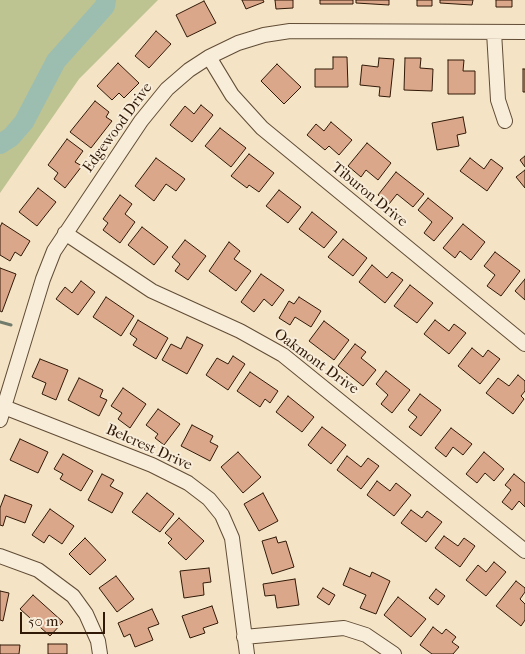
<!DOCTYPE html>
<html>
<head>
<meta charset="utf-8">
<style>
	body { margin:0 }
	#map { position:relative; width:525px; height:654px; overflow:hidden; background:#f4e3c4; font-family:"IM FELL French Canon",serif }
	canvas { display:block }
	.scale { position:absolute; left:20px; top:612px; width:85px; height:22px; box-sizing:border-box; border:2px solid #301907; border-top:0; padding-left:6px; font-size:15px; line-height:18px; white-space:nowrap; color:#301907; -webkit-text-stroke:4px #f8edd9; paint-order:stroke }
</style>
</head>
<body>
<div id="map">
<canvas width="525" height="654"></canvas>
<div class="scale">50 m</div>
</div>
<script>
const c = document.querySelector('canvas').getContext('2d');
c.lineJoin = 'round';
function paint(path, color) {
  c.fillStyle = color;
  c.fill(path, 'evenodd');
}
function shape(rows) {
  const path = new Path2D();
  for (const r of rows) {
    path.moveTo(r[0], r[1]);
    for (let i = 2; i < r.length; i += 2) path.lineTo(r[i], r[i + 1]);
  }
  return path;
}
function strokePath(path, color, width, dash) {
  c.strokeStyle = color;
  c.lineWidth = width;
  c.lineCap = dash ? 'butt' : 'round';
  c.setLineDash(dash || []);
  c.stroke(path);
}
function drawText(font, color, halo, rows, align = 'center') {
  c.font = font + ' "IM FELL French Canon",serif';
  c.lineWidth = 4;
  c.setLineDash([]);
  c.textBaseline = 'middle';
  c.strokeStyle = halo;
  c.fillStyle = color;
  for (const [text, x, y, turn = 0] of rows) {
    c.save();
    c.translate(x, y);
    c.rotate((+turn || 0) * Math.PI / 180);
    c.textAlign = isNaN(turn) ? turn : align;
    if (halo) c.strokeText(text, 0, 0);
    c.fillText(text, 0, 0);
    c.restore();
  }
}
const green = shape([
	[0,0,158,0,79,79,0,193]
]);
const stream = shape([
	[0,322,11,325]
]);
const river = shape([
	[0,144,11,137,24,122,56,61,105,6,106,0]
]);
const building = shape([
	[242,0,263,0,264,2,246,9,242,0],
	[275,0,293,0,293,8,276,9,275,0],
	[320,0,353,0,353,4,320,4,320,0],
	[356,0,389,0,389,5,356,3,356,0],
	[417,0,432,0,432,6,417,6,417,0],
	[440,0,473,0,472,5,440,3,440,0],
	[496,0,512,0,512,7,496,7,496,0],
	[204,1,216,23,187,37,176,15,204,1],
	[156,31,171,44,149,68,135,56,156,31],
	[333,57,347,57,348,87,315,87,315,69,333,69,333,57],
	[379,58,394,59,390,97,379,96,380,87,360,85,362,65,378,67,379,58],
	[405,58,421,58,420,68,433,69,432,91,404,90,405,58],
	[448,60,464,60,463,71,475,71,475,94,448,94,448,60],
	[118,63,139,83,124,98,119,93,112,100,97,86,118,63],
	[277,64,301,87,284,104,261,81,277,64],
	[523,69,525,69,525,92,523,92,523,69],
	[95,101,109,112,106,117,112,121,91,148,70,132,95,101],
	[201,105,213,115,192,142,170,125,185,106,194,114,201,105],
	[463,117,466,133,457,135,459,146,437,150,432,123,463,117],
	[331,122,352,140,339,155,329,146,325,150,307,135,316,124,324,131,331,122],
	[220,128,246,148,231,167,205,146,220,128],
	[67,139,83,151,75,162,82,166,65,188,54,179,58,173,48,165,67,139],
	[367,143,391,163,378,180,366,170,361,177,348,166,367,143],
	[249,154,274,173,259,192,249,185,247,188,231,176,249,154],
	[525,156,525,167,520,160,525,156],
	[156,158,185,179,176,191,166,184,154,201,135,186,156,158],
	[470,158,484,169,491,159,503,168,487,191,460,171,470,158],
	[525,170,525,188,516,177,525,170],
	[396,172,424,194,413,207,397,194,389,204,378,195,396,172],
	[38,188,56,202,37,226,19,212,38,188],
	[279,190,301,207,288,223,266,206,279,190],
	[120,195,132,204,125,214,135,222,120,243,103,230,108,223,103,219,120,195],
	[428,198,453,218,434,241,424,233,432,222,418,210,428,198],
	[312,212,337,232,324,248,299,229,312,212],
	[2,223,30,241,21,256,15,252,10,261,0,255,0,227,2,223],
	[463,224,485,242,471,260,460,251,455,258,443,248,463,224],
	[142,227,168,247,154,265,128,245,142,227],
	[343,239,367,258,353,276,328,257,343,239],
	[185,240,206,256,188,280,175,271,180,264,172,257,185,240],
	[229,242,240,251,234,259,251,271,236,291,209,271,229,242],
	[495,252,520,271,501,296,487,286,495,275,484,266,495,252],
	[372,265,387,278,392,272,403,280,385,303,359,282,372,265],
	[0,268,16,274,2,312,0,311,0,268],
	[261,274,284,290,272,306,264,299,254,312,241,302,261,274],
	[525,279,525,300,515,291,525,279],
	[81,281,95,292,78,315,56,299,65,287,72,293,81,281],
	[410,285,433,303,417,323,394,306,410,285],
	[106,297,134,316,121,336,93,317,106,297],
	[299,297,321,311,311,327,295,317,290,325,279,318,289,301,294,304,299,297],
	[138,320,168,338,156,359,133,345,137,339,130,334,138,320],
	[435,320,449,331,454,324,466,333,449,354,424,334,435,320],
	[324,321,349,340,334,360,309,341,324,321],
	[187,337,203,345,187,374,162,360,171,344,181,349,187,337],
	[355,344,366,352,361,358,376,370,363,386,338,366,355,344],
	[472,348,483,357,488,350,500,359,480,384,458,366,472,348],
	[233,356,245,364,228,390,206,375,217,358,228,364,233,356],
	[40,359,68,370,56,400,42,394,46,383,32,377,40,359],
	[386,371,410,390,392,413,381,404,388,395,376,384,386,371],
	[250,372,278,391,270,403,265,399,260,407,237,391,250,372],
	[518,375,525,381,525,391,521,396,524,399,513,414,486,393,498,378,509,386,518,375],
	[79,378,103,390,100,397,107,400,99,416,68,400,79,378],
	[123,388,146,404,130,428,118,419,122,413,111,406,123,388],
	[420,394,441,410,421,436,409,427,417,417,408,410,420,394],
	[288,396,314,417,302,432,276,412,288,396],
	[158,409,180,424,164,445,155,438,158,434,146,425,158,409],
	[192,425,213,436,210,442,218,446,210,461,181,446,192,425],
	[322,427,346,445,331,464,308,445,322,427],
	[451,428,472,444,463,455,453,447,446,457,435,448,451,428],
	[20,439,48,452,38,473,10,460,20,439],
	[238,452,261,477,243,493,221,467,238,452],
	[484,452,504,469,494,481,485,473,477,483,466,474,484,452],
	[63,454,93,471,81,491,60,479,63,474,54,469,63,454],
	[347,456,361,467,368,458,379,466,361,489,337,470,347,456],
	[102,474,114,480,110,486,123,493,112,513,88,500,102,474],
	[514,474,525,483,525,507,519,501,512,510,502,502,511,490,505,485,514,474],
	[377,481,390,491,396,483,411,495,394,516,367,495,377,481],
	[147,493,174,514,160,532,132,512,147,493],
	[263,493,278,521,259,531,244,504,263,493],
	[5,495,32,505,25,523,6,516,3,526,0,525,0,508,5,495],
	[50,509,74,526,62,544,49,535,44,543,32,535,50,509],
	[411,510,422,518,427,511,442,522,426,542,401,523,411,510],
	[179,518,204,541,186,560,168,543,172,539,165,533,179,518],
	[444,536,458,546,464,538,475,546,460,567,435,548,444,536],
	[276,537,278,543,286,541,294,567,272,574,262,541,276,537],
	[85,538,106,560,90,575,69,554,85,538],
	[494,562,506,572,486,596,466,580,478,565,486,572,494,562],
	[209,568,211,582,203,583,204,595,184,598,180,571,209,568],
	[350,568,370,577,372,572,390,581,376,614,360,608,366,595,343,585,350,568],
	[116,576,134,599,117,612,99,588,116,576],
	[295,579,299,605,277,608,275,595,265,596,263,584,295,579],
	[516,581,525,588,525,592,520,599,525,604,525,620,521,626,496,606,516,581],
	[323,588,335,595,329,605,317,597,323,588],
	[436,589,445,596,438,605,429,598,436,589],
	[0,591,9,593,3,621,0,620,0,591],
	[33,595,63,622,50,636,20,609,33,595],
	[398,597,426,619,411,637,384,615,398,597],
	[212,606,218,623,203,628,205,633,190,638,182,616,212,606],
	[152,609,159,624,148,628,153,640,135,647,130,634,124,637,118,623,152,609],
	[433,627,442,634,446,629,456,637,452,642,459,647,453,654,432,654,420,645,433,627],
	[48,644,67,644,67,654,48,654,48,644],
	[0,645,20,645,19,654,0,654,0,645]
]);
const street = shape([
	[494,32,498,100,505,121],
	[209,57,232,95,262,128,525,344],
	[65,233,152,291,240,331,283,355,525,551],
	[4,407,152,465,188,483,209,499,222,515,232,538,247,654],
	[0,420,43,279,54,251,141,121,167,89,189,70,209,57,238,43,264,35,290,31,525,32],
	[0,556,38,570,73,596,86,614,98,641,100,654],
	[244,637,344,628,366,635,394,654]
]);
const streetNames = [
	["Edgewood Drive",118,128,-54],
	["Tiburon Drive",369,195,39],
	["Oakmont Drive",316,362,36],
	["Belcrest Drive",149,448,24]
];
paint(green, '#bec392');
strokePath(stream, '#717c6d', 3);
strokePath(river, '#9cbeb1', 20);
paint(building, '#dba78b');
strokePath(building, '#301907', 1);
strokePath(street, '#614c36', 16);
strokePath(street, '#f8edd9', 14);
drawText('15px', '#301907', '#f8edd9', streetNames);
</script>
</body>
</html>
